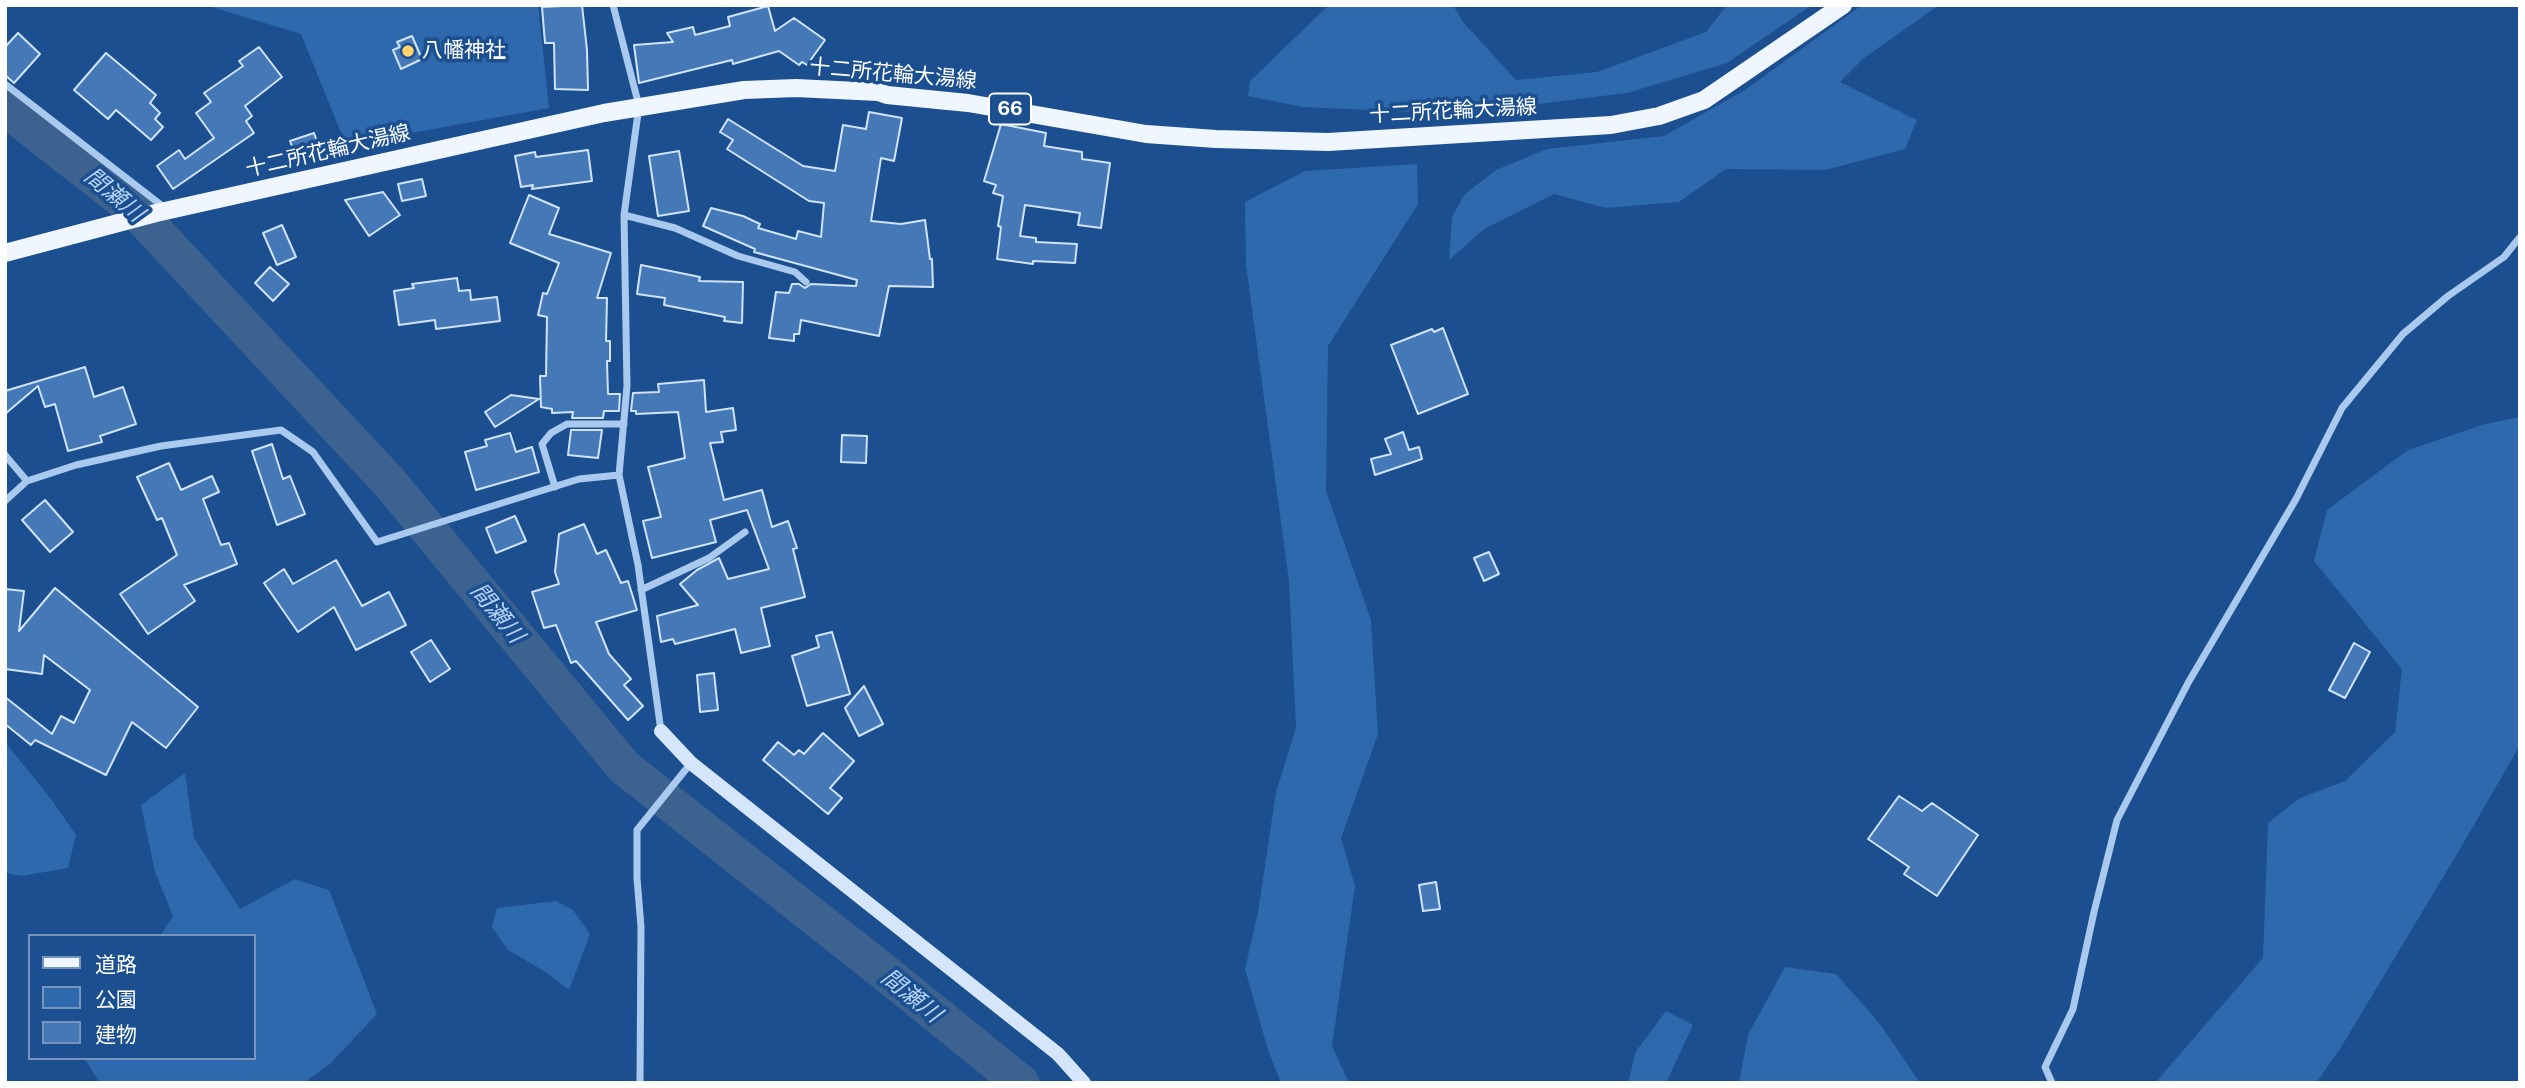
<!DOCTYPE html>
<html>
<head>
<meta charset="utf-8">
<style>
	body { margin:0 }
	#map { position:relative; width:2525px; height:1088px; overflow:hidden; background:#1b4f8f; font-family:"Public Sans","Noto Sans JP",sans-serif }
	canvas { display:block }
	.frame { position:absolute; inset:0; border:7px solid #fff; pointer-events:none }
	.legend { position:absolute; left:28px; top:934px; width:228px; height:126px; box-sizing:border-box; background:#1b4f8f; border:2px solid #7695bc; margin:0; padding:9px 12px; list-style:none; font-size:21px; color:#fff }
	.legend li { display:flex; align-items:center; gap:14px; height:35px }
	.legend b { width:35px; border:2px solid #7695bc }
</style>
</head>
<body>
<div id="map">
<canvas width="2525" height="1088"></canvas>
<div class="frame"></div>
<ul class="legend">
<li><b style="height:9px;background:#f0f6ff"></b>道路</li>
<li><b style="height:19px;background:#2e69ad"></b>公園</li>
<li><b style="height:19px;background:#4478b7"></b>建物</li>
</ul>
</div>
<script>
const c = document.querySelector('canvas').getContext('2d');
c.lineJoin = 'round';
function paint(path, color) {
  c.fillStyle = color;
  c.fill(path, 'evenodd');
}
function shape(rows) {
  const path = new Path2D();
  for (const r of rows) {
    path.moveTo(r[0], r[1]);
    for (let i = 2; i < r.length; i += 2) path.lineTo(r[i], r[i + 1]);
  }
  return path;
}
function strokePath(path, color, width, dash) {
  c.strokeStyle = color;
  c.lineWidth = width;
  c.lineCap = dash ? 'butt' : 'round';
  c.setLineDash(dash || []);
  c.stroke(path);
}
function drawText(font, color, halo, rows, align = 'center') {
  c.font = font + ' "Public Sans","Noto Sans JP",sans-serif';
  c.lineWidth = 7;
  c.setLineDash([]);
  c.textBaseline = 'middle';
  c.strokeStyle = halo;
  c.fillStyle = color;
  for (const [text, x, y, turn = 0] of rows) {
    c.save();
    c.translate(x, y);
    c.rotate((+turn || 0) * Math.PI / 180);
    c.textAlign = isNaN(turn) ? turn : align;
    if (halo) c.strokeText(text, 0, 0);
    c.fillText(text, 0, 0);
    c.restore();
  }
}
const green = shape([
	[205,5,538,5,549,108,346,145,301,34],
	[1329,5,1453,5,1463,22,1516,80,1597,72,1706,32,1727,5,1812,5,1727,63,1627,93,1457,114,1303,107,1248,96,1250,81],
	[1862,5,1939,5,1864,58,1840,82,1917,120,1905,149,1825,170,1726,169,1679,202,1606,208,1554,194,1484,229,1449,260,1452,217,1465,194,1496,170,1547,149,1664,136,1745,90],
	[1417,164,1418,204,1328,346,1326,491,1371,620,1378,734,1341,838,1355,886,1332,1046,1349,1083,1281,1083,1268,1050,1245,969,1258,912,1276,792,1296,728,1289,581,1246,265,1245,202,1305,171],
	[2520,417,2520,745,2460,849,2340,1049,2316,1083,2155,1083,2263,958,2268,823,2300,798,2345,781,2395,732,2402,669,2314,561,2327,510,2408,450,2485,424],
	[5,742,51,799,76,835,68,868,22,876,5,873],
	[185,773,194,838,240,909,295,879,329,890,377,1014,330,1064,304,1083,100,1083,84,1058,254,1058,254,936,160,936,173,916,155,872,141,805],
	[556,901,573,910,590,934,569,990,544,971,508,950,492,927,497,908],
	[1785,967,1836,974,1880,1024,1920,1083,1739,1083,1748,1035],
	[1666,1011,1693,1025,1666,1083,1628,1083,1636,1051]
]);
const river = shape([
	[5,108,134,209,390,483,624,767,884,972,1021,1083]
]);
const building = shape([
	[582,5,587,50,588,90,555,89,554,43,545,43,542,7,582,5],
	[768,6,775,31,794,18,825,40,807,65,802,62,799,65,779,51,733,64,732,60,639,83,634,45,673,42,667,33,693,27,695,35,730,26,728,17,768,6],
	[18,33,40,54,14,83,5,75,5,47,18,33],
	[412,36,422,59,401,69,393,50,400,47,397,42,412,36],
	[259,47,282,77,245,106,252,116,246,121,254,133,173,189,157,166,179,150,185,159,214,138,196,113,211,102,204,93,243,66,239,61,259,47],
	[106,53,156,95,150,103,160,113,155,119,163,127,151,140,116,110,108,119,74,90,106,53],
	[869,112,902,118,894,161,881,158,871,221,901,224,925,220,930,259,932,259,933,287,889,286,879,336,801,320,799,334,794,334,794,341,769,338,776,292,789,293,792,284,799,284,805,288,811,284,856,286,857,280,754,252,755,249,703,226,711,208,743,216,760,224,758,228,796,239,798,231,821,237,824,203,809,201,727,149,733,140,720,132,728,119,803,166,835,171,843,125,866,129,869,112],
	[1001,124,1046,133,1044,146,1082,152,1082,159,1110,163,1101,228,1078,225,1080,213,1025,205,1020,236,1036,238,1036,242,1077,244,1075,263,1033,261,1033,264,997,259,1001,227,998,226,1003,196,993,193,996,185,984,181,1001,124],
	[314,133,321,153,298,161,290,141,314,133],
	[588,150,592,181,532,189,533,185,521,187,515,156,535,152,536,157,588,150],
	[679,151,689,211,658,216,649,156,679,151],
	[422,179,426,196,402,201,398,184,422,179],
	[383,192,400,215,369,236,345,200,383,192],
	[529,195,559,208,549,234,611,253,597,298,607,298,606,341,610,341,610,361,607,361,608,394,620,394,619,411,604,411,603,418,572,418,573,412,552,413,552,409,541,407,540,376,546,376,547,317,538,315,543,293,547,294,559,263,510,243,529,195],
	[282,225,296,257,277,265,263,233,282,225],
	[641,265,700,277,699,281,743,282,742,323,724,321,725,317,664,305,665,298,637,294,641,265],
	[270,267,289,284,273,301,255,283,270,267],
	[457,278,459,291,470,290,471,300,497,297,500,321,436,329,435,320,399,325,394,291,414,288,412,284,457,278],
	[1443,328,1468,394,1418,414,1391,345,1432,329,1434,332,1443,328],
	[85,367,94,397,123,387,136,424,100,436,102,442,68,451,55,404,45,407,38,386,5,414,5,391,85,367],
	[704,380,706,412,733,408,736,430,721,432,723,442,710,443,724,500,762,490,772,527,788,521,797,548,793,549,805,597,761,608,770,646,741,653,735,629,675,644,673,639,661,642,657,616,698,605,680,584,697,570,719,558,728,579,769,569,747,510,710,520,716,542,652,558,643,521,661,517,648,467,685,458,678,412,636,414,636,411,631,411,633,393,659,392,658,384,704,380],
	[511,395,539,399,495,427,485,412,511,395],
	[571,430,602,430,598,458,568,455,571,430],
	[1403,432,1409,450,1419,447,1422,459,1375,475,1371,459,1391,454,1385,439,1403,432],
	[510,433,516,452,532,447,539,472,476,490,465,452,487,446,485,440,510,433],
	[842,435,867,436,866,463,841,462,842,435],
	[272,444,283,479,290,476,305,514,277,525,252,451,272,444],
	[169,463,181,490,212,476,219,492,203,499,221,545,229,543,237,564,184,585,195,601,148,634,120,594,177,555,162,518,157,520,137,477,169,463],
	[45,500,73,532,50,552,22,520,45,500],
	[515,516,526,541,496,553,486,528,515,516],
	[584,524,597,554,606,550,621,583,628,581,637,610,596,622,609,654,631,679,624,685,643,706,628,720,576,661,571,663,556,625,544,628,532,592,559,584,555,572,559,534,584,524],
	[1489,552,1499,574,1484,581,1474,558,1489,552],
	[336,560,362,606,389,592,406,625,356,650,334,607,298,632,264,583,284,569,293,584,336,560],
	[55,588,198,707,166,748,132,722,106,775,35,740,31,745,5,724,5,697,52,734,61,716,74,723,90,690,44,655,42,674,5,669,5,589,24,591,19,631,55,588],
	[832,632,850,694,807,706,792,656,819,647,816,636,832,632],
	[431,640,450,669,430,682,411,652,431,640],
	[2354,643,2370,652,2345,698,2329,690,2354,643],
	[714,673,718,710,700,712,697,675,714,673],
	[864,686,883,724,859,736,845,708,864,686],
	[823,733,854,761,830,788,842,798,828,814,763,760,778,742,794,755,799,750,804,754,823,733],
	[1899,796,1922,811,1932,803,1978,835,1937,896,1904,874,1909,867,1868,839,1899,796],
	[1436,882,1440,909,1423,911,1419,885,1436,882]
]);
const street = shape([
	[613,5,639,106,624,215,627,386,619,475,638,565,661,731],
	[5,84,165,208],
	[624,215,675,228,738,256,795,272,806,282],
	[5,455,27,481,76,465,161,446,281,430,313,452,377,542,579,479,619,475],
	[555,487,542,444,551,433,567,424,624,424],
	[5,501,27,481],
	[641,590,709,558,745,532],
	[640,1083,641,927,637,878,637,830,691,763],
	[2052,1083,2045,1067,2073,1009,2094,912,2117,820,2188,683,2296,499,2342,408,2403,334,2448,296,2504,257,2520,237]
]);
const secondary = shape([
	[661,731,691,763,1058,1054,1084,1083]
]);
const primary = shape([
	[5,253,156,213,604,113,744,90,796,88,878,92,887,95,968,103,1146,134,1216,139,1328,142,1611,125,1659,116,1704,100,1843,5]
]);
const markers = [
	[408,51,7,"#ffd166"]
];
const shields = [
	[1010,109,42]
];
const shieldNames = [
	["66",1010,109]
];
const poiNames = [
	["八幡神社",422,51]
];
const streetNames = [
	["十二所花輪大湯線",893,74,5],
	["十二所花輪大湯線",1453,111,-3],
	["十二所花輪大湯線",328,151,-13]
];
const waterNames = [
	["間瀬川",114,195,40],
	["間瀬川",497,613,51],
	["間瀬川",911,996,39]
];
paint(green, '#2e69ad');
strokePath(river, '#3c6290', 37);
paint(building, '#4478b7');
strokePath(building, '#cfe3fa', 2);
strokePath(street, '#a9c9ee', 7);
strokePath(secondary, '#d6e6fa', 14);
strokePath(primary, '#f0f6ff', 18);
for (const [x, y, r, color] of markers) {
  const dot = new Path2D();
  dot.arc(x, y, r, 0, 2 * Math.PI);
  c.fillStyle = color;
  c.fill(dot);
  strokePath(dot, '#1b4f8f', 2.5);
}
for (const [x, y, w] of shields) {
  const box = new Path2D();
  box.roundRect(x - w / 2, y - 15.5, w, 31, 5);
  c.fillStyle = '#1b4f8f';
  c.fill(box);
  strokePath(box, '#fff', 2);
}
drawText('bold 19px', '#fff', null, shieldNames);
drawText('21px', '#fff', '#1b4f8f', poiNames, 'left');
drawText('21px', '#fff', '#1b4f8f', streetNames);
drawText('italic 23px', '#b5d3f5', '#1b4f8f', waterNames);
</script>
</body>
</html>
